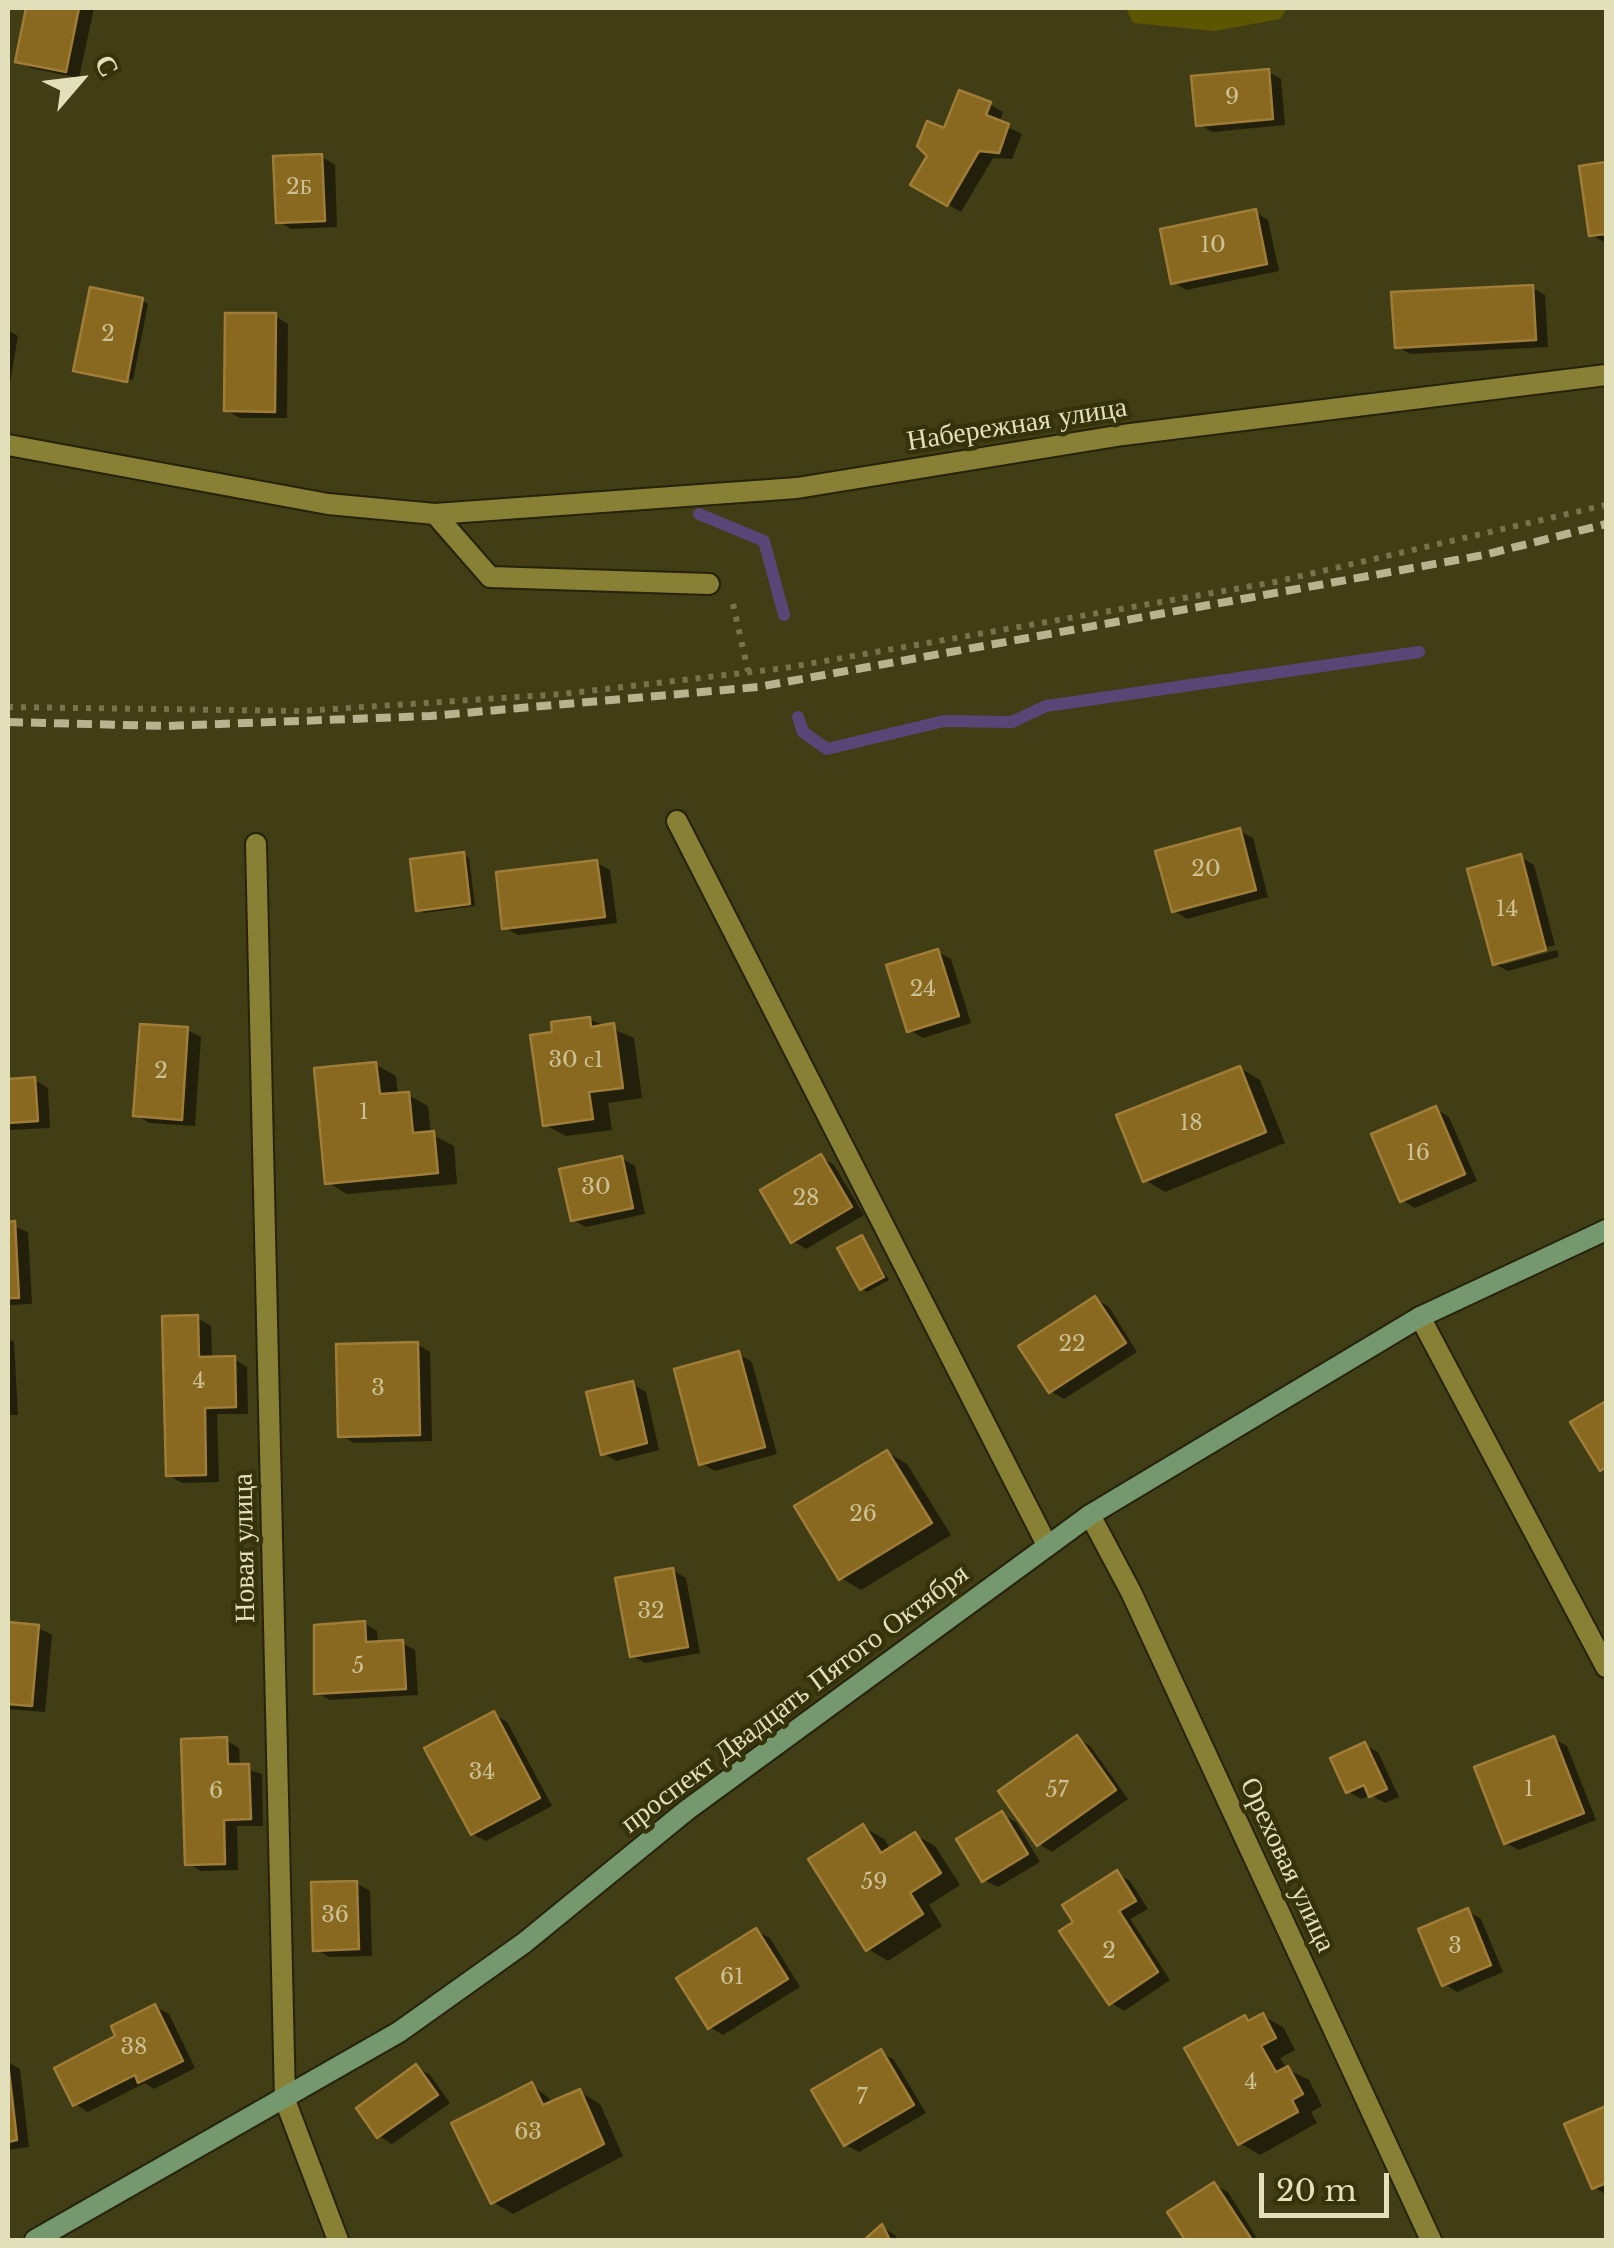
<!DOCTYPE html>
<html>
<head>
<meta charset="utf-8">
<style>
	body { margin:0 }
	#map { position:relative; width:1614px; height:2248px; overflow:hidden; background:#413d15; font-family:"Libre Baskerville",serif }
	canvas { display:block }
	.frame { position:absolute; inset:0; border:10px solid #e2dfbb; pointer-events:none }
	.north { position:absolute; left:30px; top:30px; width:100px; height:100px; -webkit-text-stroke:8px #363209; paint-order:stroke; rotate:62deg; font-size:28px; font-weight:700; line-height:40px; text-align:center; color:#e2dfbb }
	.north::after { content:''; display:block; margin:auto; width:35px; height:45px; background:#e2dfbb; clip-path:polygon(50% 0,100% 100%,50% 72%,0 100%) }
	.scale { position:absolute; left:1259px; top:2173px; width:130px; height:45px; box-sizing:border-box; border:5px solid #e2dfbb; border-top:0; padding-left:12px; font-size:30px; line-height:35px; white-space:nowrap; color:#e2dfbb; -webkit-text-stroke:8px #363209; paint-order:stroke }
</style>
</head>
<body>
<div id="map">
<canvas width="1614" height="2248"></canvas>
<div class="frame"></div>
<div class="north">С</div>
<div class="scale">20 m</div>
</div>
<script>
const c = document.querySelector('canvas').getContext('2d');
c.lineJoin = 'round';
function paint(path, color) {
  c.fillStyle = color;
  c.fill(path, 'evenodd');
}
function shape(rows) {
  const path = new Path2D();
  for (const r of rows) {
    path.moveTo(r[0], r[1]);
    for (let i = 2; i < r.length; i += 2) path.lineTo(r[i], r[i + 1]);
  }
  return path;
}
function strokePath(path, color, width, dash) {
  c.strokeStyle = color;
  c.lineWidth = width;
  c.lineCap = dash ? 'butt' : 'round';
  c.setLineDash(dash || []);
  c.stroke(path);
}
function drawText(font, color, halo, rows, align = 'center') {
  c.font = font + ' "Libre Baskerville",serif';
  c.lineWidth = 9;
  c.setLineDash([]);
  c.textBaseline = 'middle';
  c.strokeStyle = halo;
  c.fillStyle = color;
  for (const [text, x, y, turn = 0] of rows) {
    c.save();
    c.translate(x, y);
    c.rotate((+turn || 0) * Math.PI / 180);
    c.textAlign = isNaN(turn) ? turn : align;
    if (halo) c.strokeText(text, 0, 0);
    c.fillText(text, 0, 0);
    c.restore();
  }
}
const green = shape([
	[1126,8,1287,8,1280,19,1215,31,1133,23]
]);
const shadow = shape([
	[28,8,94,8,79,78,31,68,18,60],
	[1268,72,1281,79,1285,125,1212,132,1199,124],
	[989,104,1003,112,999,123,1022,134,1012,159,993,158,961,212,914,184],
	[322,157,335,165,337,227,291,229,278,221],
	[1606,165,1606,242,1604,242,1591,235,1582,168],
	[1255,212,1268,220,1279,271,1186,290,1173,282],
	[1532,288,1545,295,1548,347,1410,354,1397,346],
	[142,300,148,304,133,380,79,370],
	[275,316,288,324,287,418,240,418,226,410],
	[8,330,18,336,8,395],
	[1239,831,1253,838,1268,897,1187,919,1174,911],
	[463,854,469,858,475,906,424,913,418,910],
	[1520,857,1534,865,1555,945,1502,960,1502,965,1557,950,1559,957,1508,971,1495,964],
	[597,863,610,870,617,923,518,935,504,927],
	[938,952,951,959,971,1023,923,1038,909,1030],
	[589,1019,634,1038,642,1098,608,1103,612,1130,566,1136,545,1125,555,1034],
	[187,1030,201,1037,195,1126,149,1123,136,1115],
	[376,1065,396,1076,398,1095,408,1095,428,1106,431,1134,454,1146,457,1184,347,1194,327,1182],
	[1240,1068,1260,1080,1285,1143,1165,1192,1145,1180],
	[35,1080,48,1088,50,1128,8,1130,8,1081],
	[1436,1109,1449,1117,1477,1181,1415,1208,1402,1200],
	[821,1157,834,1165,864,1215,806,1249,793,1241],
	[621,1158,635,1166,645,1214,586,1227,573,1220],
	[8,1224,28,1232,32,1304,8,1305],
	[862,1238,889,1280,867,1292,861,1288],
	[1096,1299,1109,1307,1137,1352,1064,1399,1050,1391],
	[197,1318,211,1326,212,1360,234,1359,247,1367,248,1414,217,1414,219,1482,182,1483,168,1475],
	[8,1338,14,1342,18,1415,8,1415],
	[417,1344,430,1352,432,1441,354,1443,340,1435],
	[739,1354,752,1362,777,1454,715,1471,701,1463],
	[632,1384,646,1392,659,1450,616,1461,603,1453],
	[887,1452,907,1464,951,1535,861,1590,841,1578],
	[672,1570,686,1578,700,1653,645,1663,632,1656],
	[364,1623,377,1631,378,1644,402,1643,415,1650,418,1695,330,1700,317,1693],
	[8,1625,38,1628,52,1635,45,1712,8,1709],
	[494,1714,507,1722,552,1806,486,1841,472,1834],
	[1077,1738,1090,1746,1128,1799,1052,1852,1039,1844],
	[1554,1739,1567,1746,1596,1820,1519,1850,1506,1843],
	[226,1740,239,1748,240,1767,262,1774,263,1826,237,1826,238,1870,201,1871,187,1863],
	[1365,1745,1378,1752,1399,1797,1385,1803,1371,1795,1361,1799,1348,1792],
	[1002,1814,1016,1822,1040,1862,998,1887,984,1880],
	[863,1827,884,1839,891,1850,915,1835,935,1846,960,1885,929,1905,942,1926,888,1961,868,1949],
	[1117,1873,1130,1881,1148,1909,1130,1919,1170,1980,1124,2011,1111,2003,1076,1923],
	[356,1883,370,1891,372,1956,329,1957,316,1949],
	[1467,1911,1481,1919,1503,1972,1457,1992,1444,1984],
	[756,1931,770,1938,800,1987,723,2035,710,2027],
	[155,2007,169,2014,195,2068,154,2089,145,2083,88,2112,75,2104,119,2037],
	[1263,2016,1283,2027,1295,2050,1280,2058,1287,2069,1309,2080,1322,2106,1311,2112,1317,2123,1260,2155,1240,2143,1245,2018,1252,2022],
	[881,2052,894,2060,926,2113,859,2152,846,2145],
	[8,2062,20,2069,29,2147,8,2150],
	[416,2067,430,2075,450,2103,392,2144,379,2136],
	[532,2085,555,2103,580,2092,600,2104,623,2156,513,2214,493,2202],
	[1606,2109,1606,2195,1594,2187,1567,2126],
	[1214,2185,1228,2192,1258,2240,1188,2240,1171,2213],
	[882,2227,895,2235,898,2240,868,2240]
]);
const stream = shape([
	[699,514,764,541,784,615],
	[798,717,803,732,827,749,944,721,1012,722,1046,706,1419,652]
]);
const building = shape([
	[26,8,79,8,66,72,15,62,26,8],
	[1269,69,1273,119,1196,126,1191,76,1269,69],
	[959,90,991,102,986,115,1009,124,999,153,979,151,947,206,910,185,927,156,917,146,927,121,944,128,959,90],
	[322,154,325,221,276,223,273,156,322,154],
	[1606,162,1606,234,1589,236,1579,166,1606,162],
	[1256,209,1267,264,1171,284,1160,229,1256,209],
	[1533,285,1536,340,1395,348,1391,292,1533,285],
	[90,287,143,298,127,382,73,371,90,287],
	[225,313,276,313,275,412,224,411,225,313],
	[1240,828,1256,890,1172,912,1155,851,1240,828],
	[464,852,470,904,416,911,410,859,464,852],
	[1521,854,1546,950,1493,965,1467,869,1521,854],
	[597,860,605,917,502,929,496,872,597,860],
	[938,949,959,1016,907,1032,886,965,938,949],
	[590,1017,591,1027,614,1023,623,1088,589,1092,593,1119,543,1126,530,1035,552,1032,551,1022,590,1017],
	[140,1024,188,1027,182,1120,133,1116,140,1024],
	[376,1062,380,1094,409,1092,413,1133,434,1131,438,1173,325,1184,314,1068,376,1062],
	[1240,1066,1266,1132,1143,1182,1116,1115,1240,1066],
	[35,1077,38,1121,8,1123,8,1079,35,1077],
	[1436,1106,1465,1174,1400,1202,1371,1134,1436,1106],
	[821,1154,852,1207,791,1243,760,1190,821,1154],
	[622,1156,633,1208,571,1221,559,1169,622,1156],
	[15,1221,19,1298,8,1298,8,1222,15,1221],
	[862,1235,884,1277,860,1290,837,1248,862,1235],
	[1095,1296,1126,1343,1049,1393,1018,1346,1095,1296],
	[198,1315,199,1357,235,1356,236,1407,205,1408,206,1475,166,1476,162,1316,198,1315],
	[418,1342,420,1435,338,1437,336,1344,418,1342],
	[739,1351,765,1447,699,1465,674,1369,739,1351],
	[633,1381,647,1443,601,1455,586,1392,633,1381],
	[1606,1401,1606,1467,1600,1471,1570,1422,1606,1401],
	[887,1450,932,1523,839,1580,794,1506,887,1450],
	[673,1568,688,1647,630,1657,615,1578,673,1568],
	[365,1621,366,1642,403,1640,406,1689,314,1694,314,1625,365,1621],
	[8,1622,39,1625,32,1706,8,1704,8,1622],
	[494,1711,540,1798,471,1835,424,1748,494,1711],
	[1077,1735,1116,1790,1037,1846,998,1791,1077,1735],
	[1554,1736,1584,1813,1504,1844,1474,1767,1554,1736],
	[227,1737,228,1764,249,1764,251,1819,224,1820,225,1864,185,1865,181,1739,227,1737],
	[1365,1742,1387,1789,1369,1797,1364,1785,1346,1793,1330,1758,1365,1742],
	[1002,1811,1028,1854,982,1882,956,1839,1002,1811],
	[863,1824,881,1853,915,1832,941,1873,910,1893,923,1914,866,1951,808,1859,863,1824],
	[1117,1870,1136,1901,1119,1911,1158,1972,1109,2005,1059,1931,1073,1922,1062,1905,1117,1870],
	[357,1881,359,1949,313,1951,311,1882,357,1881],
	[1468,1908,1491,1965,1442,1986,1418,1929,1468,1908],
	[756,1928,788,1979,708,2029,676,1978,756,1928],
	[155,2004,183,2061,138,2083,135,2075,73,2106,54,2068,115,2036,111,2026,155,2004],
	[1263,2013,1276,2038,1261,2046,1276,2072,1288,2066,1303,2094,1292,2100,1298,2112,1238,2145,1184,2048,1245,2015,1248,2021,1263,2013],
	[881,2049,914,2105,844,2146,811,2090,881,2049],
	[8,2063,17,2140,8,2142,8,2063],
	[416,2064,438,2095,377,2138,356,2108,416,2064],
	[532,2082,543,2105,580,2089,604,2144,491,2204,451,2123,532,2082],
	[1606,2106,1606,2183,1592,2189,1564,2124,1606,2106],
	[1214,2182,1252,2240,1185,2240,1167,2212,1214,2182],
	[882,2224,890,2240,864,2240,882,2224]
]);
const path = shape([
	[733,604,748,671],
	[8,707,302,711,563,694,785,668,1275,582,1606,505]
]);
const lane = shape([
	[435,514,490,577,709,584],
	[677,821,1047,1545],
	[1420,1317,1606,1667]
]);
const street = shape([
	[8,445,328,504,435,514,797,488,1123,435,1606,375],
	[256,844,285,2100,338,2240],
	[1090,1515,1131,1592,1431,2240]
]);
const secondary = shape([
	[35,2240,399,2032,524,1943,687,1810,1090,1515,1420,1317,1606,1230]
]);
const rail = shape([
	[8,722,166,726,430,716,758,687,1484,555,1606,524]
]);
const numberNames = [
	["9",1232,98],
	["2Б",299,188],
	["10",1213,246],
	["2",108,335],
	["20",1206,870],
	["14",1507,910],
	["24",923,990],
	["30 с1",576,1061],
	["2",161,1072],
	["1",364,1113],
	["18",1191,1124],
	["16",1418,1154],
	["30",596,1188],
	["28",806,1199],
	["22",1072,1345],
	["4",199,1382],
	["3",378,1389],
	["26",863,1515],
	["32",651,1612],
	["5",358,1667],
	["34",482,1773],
	["1",1529,1790],
	["57",1057,1791],
	["6",216,1792],
	["59",874,1883],
	["36",335,1916],
	["3",1455,1947],
	["2",1109,1952],
	["61",732,1978],
	["38",134,2048],
	["4",1251,2083],
	["7",862,2098],
	["63",528,2133]
];
const streetNames = [
	["Набережная улица",1017,425,-9],
	["Новая улица",245,1548,-91],
	["проспект Двадцать Пятого Октября",795,1699,-37],
	["Ореховая улица",1287,1865,65]
];
paint(green, '#5d5600');
paint(shadow, '#0007');
strokePath(stream, '#584676', 12);
paint(building, '#89681f');
strokePath(building, '#9f7d38', 2.5);
strokePath(lane, '#26230b', 24);
strokePath(street, '#26230b', 24);
strokePath(secondary, '#26230b', 24);
strokePath(path, '#77734d', 6, [5, 8]);
strokePath(lane, '#888135', 20);
strokePath(street, '#888135', 20);
strokePath(secondary, '#76986f', 20);
strokePath(rail, '#b6b38e', 8, [15, 8]);
drawText('22px', '#ccc194', null, numberNames);
drawText('28px', '#e2dfbb', '#363209', streetNames);
</script>
</body>
</html>
